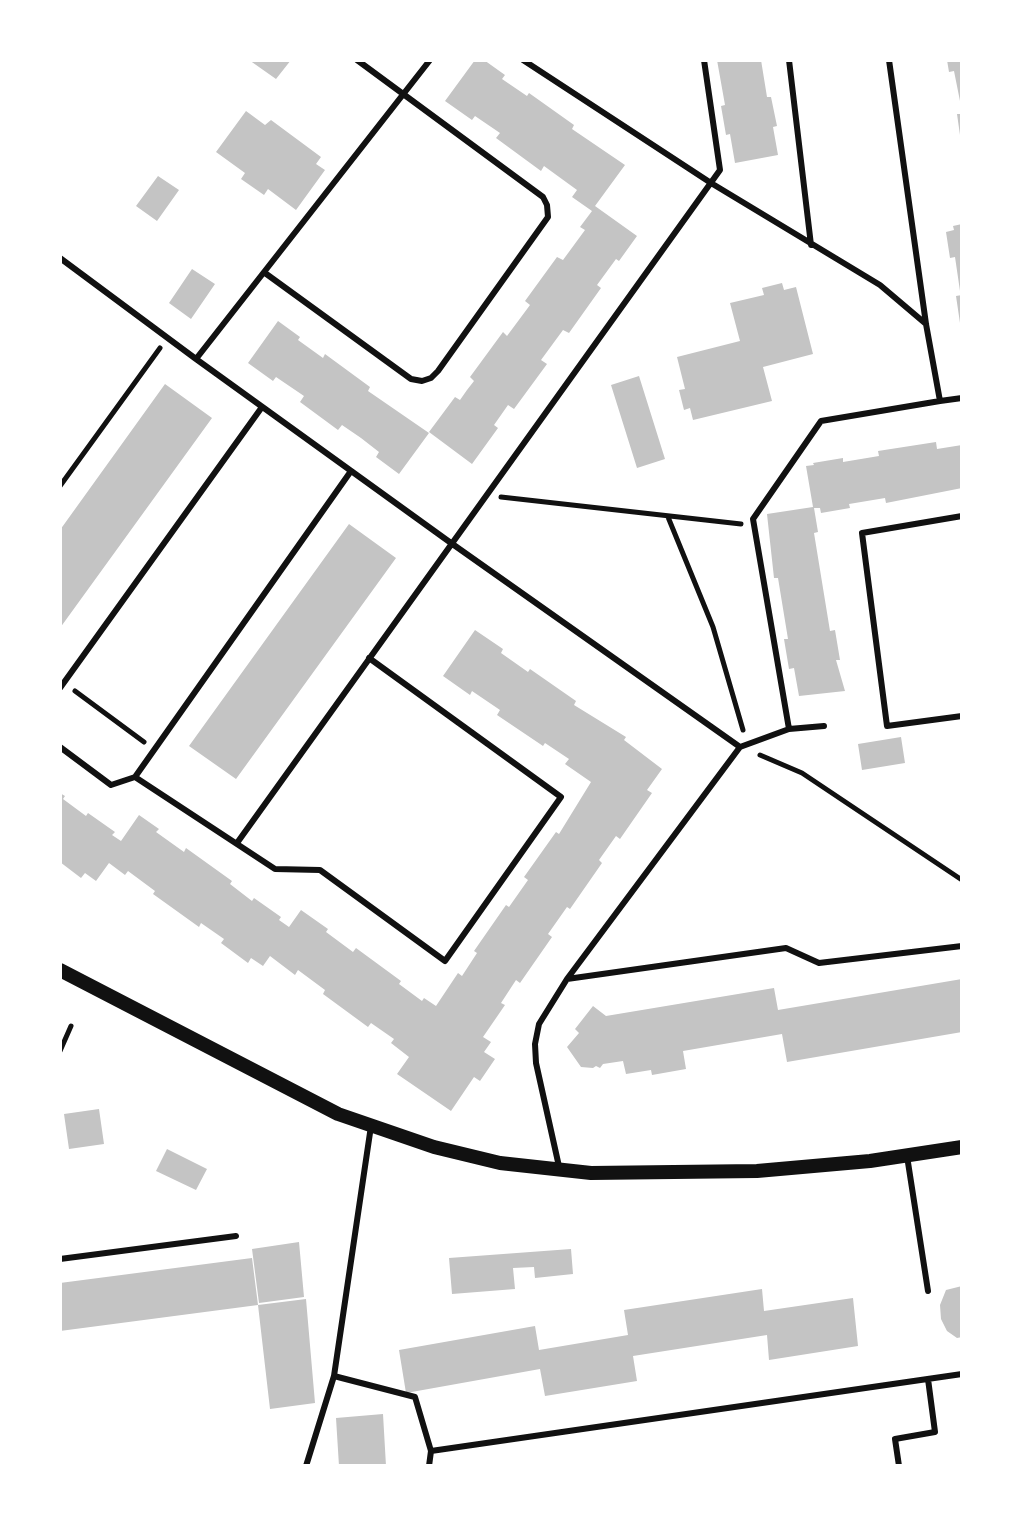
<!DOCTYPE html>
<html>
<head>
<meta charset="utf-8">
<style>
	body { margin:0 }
	#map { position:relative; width:1022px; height:1526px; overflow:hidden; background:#fff; font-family:Commissioner,sans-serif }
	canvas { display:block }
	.frame { position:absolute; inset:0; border:62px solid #fff; pointer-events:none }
</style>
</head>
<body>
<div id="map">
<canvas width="1022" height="1526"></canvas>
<div class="frame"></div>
</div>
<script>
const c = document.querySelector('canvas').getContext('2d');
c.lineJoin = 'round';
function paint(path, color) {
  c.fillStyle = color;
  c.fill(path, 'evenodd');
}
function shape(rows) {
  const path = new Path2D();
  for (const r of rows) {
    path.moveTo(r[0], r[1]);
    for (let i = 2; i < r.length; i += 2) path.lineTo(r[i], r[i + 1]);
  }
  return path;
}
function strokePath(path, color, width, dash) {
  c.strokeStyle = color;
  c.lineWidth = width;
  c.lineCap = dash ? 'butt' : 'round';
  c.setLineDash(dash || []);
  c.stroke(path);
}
const building = shape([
	[249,60,291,60,276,79],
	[475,60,484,60,505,75,502,79,527,96,529,93,574,125,572,129,625,165,595,206,637,236,619,261,616,259,597,285,601,288,569,333,563,330,541,360,547,364,514,409,508,405,494,425,498,428,472,464,429,432,455,397,460,400,467,390,474,381,470,377,503,332,507,336,530,305,525,301,557,257,563,260,585,230,580,227,592,211,572,197,577,190,544,166,541,171,496,138,500,133,475,116,472,120,445,101],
	[717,60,761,60,767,97,771,97,777,126,773,127,778,155,735,163,730,134,726,135,721,106,725,105],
	[947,60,962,60,962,111,954,71,949,72],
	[246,111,265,125,271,120,321,157,316,164,325,170,296,210,268,189,264,195,241,179,245,173,216,152],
	[957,114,962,114,962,134,960,135],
	[158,176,179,190,157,221,136,206],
	[962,224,962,291,960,291,955,257,950,258,946,232,954,230,953,226],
	[192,269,215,284,191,319,169,303],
	[782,283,784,290,796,287,813,354,763,367,772,401,693,420,690,408,684,410,679,390,685,389,677,357,740,341,730,303,764,295,762,288],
	[962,295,962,323,960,323,956,296],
	[278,321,300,337,298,340,323,358,325,354,370,387,368,391,429,433,399,474,376,457,379,452,361,438,342,425,338,430,300,402,304,396,276,377,273,381,248,363],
	[639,376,665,459,637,468,611,385],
	[165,384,212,418,60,628,60,530],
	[936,442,937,449,962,445,962,488,886,503,885,498,849,504,850,508,821,513,820,508,814,508,818,532,814,533,830,631,835,630,840,660,836,660,845,691,799,696,794,668,789,669,784,639,788,639,778,578,774,578,767,514,813,507,806,466,814,465,813,463,843,458,843,462,879,456,878,451],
	[349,524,396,558,236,779,189,746],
	[475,630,503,649,501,653,528,672,530,669,576,701,574,705,626,737,624,740,662,769,647,790,652,793,620,839,616,836,599,860,602,863,570,909,567,907,548,934,552,937,520,983,516,980,501,1003,505,1005,483,1037,491,1042,484,1052,495,1059,480,1081,474,1077,451,1111,397,1074,409,1057,391,1043,394,1039,371,1023,368,1027,323,994,325,990,298,970,295,975,270,956,263,966,251,958,248,963,221,943,224,939,201,923,199,927,153,894,155,891,128,871,125,875,109,863,96,881,85,873,81,878,60,862,60,793,65,796,63,799,86,816,88,813,115,832,112,835,121,841,139,815,159,829,156,832,184,852,186,848,232,881,230,884,252,901,254,898,281,917,279,920,289,927,301,910,328,929,326,932,353,952,356,948,401,981,399,984,422,1001,424,998,436,1006,458,973,462,976,477,953,474,951,506,905,509,907,528,880,524,877,556,832,559,834,591,782,565,764,569,759,545,743,543,746,497,715,500,710,472,691,470,695,443,676],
	[901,737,905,763,862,770,858,744],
	[962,979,962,1032,787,1062,782,1034,683,1051,686,1069,652,1075,651,1070,626,1074,623,1061,603,1064,600,1068,596,1066,593,1068,581,1067,567,1047,579,1033,575,1029,593,1006,606,1016,774,988,778,1010],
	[99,1109,104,1144,69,1149,64,1114],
	[167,1149,207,1169,196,1190,156,1171],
	[299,1242,304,1297,259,1303,252,1249],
	[571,1249,573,1274,535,1278,534,1267,513,1268,515,1289,452,1294,449,1258],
	[252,1258,258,1305,306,1299,315,1403,270,1409,258,1305,60,1331,60,1283],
	[962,1286,962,1337,957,1338,947,1331,941,1319,940,1305,946,1290],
	[762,1289,764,1311,853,1298,858,1346,769,1360,767,1335,633,1356,637,1381,545,1396,540,1369,406,1393,399,1350,535,1326,539,1350,628,1335,624,1310],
	[383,1414,386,1466,339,1466,336,1418]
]);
const path = shape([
	[60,486,160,348],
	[501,497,741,524],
	[668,517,713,627,743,730],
	[75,691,144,742],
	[760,755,802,773,962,880],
	[60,1051,71,1026]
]);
const service = shape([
	[523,60,711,183,880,285,926,324],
	[789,60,811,245],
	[889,60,926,324,940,401,962,398],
	[60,258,196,359,430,60],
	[265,273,411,379,422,381,431,378,438,371,548,217,547,205,543,197,357,60],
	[196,359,451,543,740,747,789,729,824,726],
	[962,516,862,533,887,726,962,716],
	[60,688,262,407],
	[789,729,753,519,821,421,940,401],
	[60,747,111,785,135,777,275,869,320,870,445,961,561,797,369,658],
	[135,777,351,471],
	[237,843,720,170,704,60],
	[567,979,740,747],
	[907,1156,928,1291],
	[560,1171,536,1063,535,1044,539,1024,567,979,786,948,819,963,962,946],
	[60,1259,236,1236],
	[334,1376,415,1397,431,1451],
	[306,1466,334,1376,371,1126],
	[429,1466,431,1451,962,1374],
	[899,1466,895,1439,935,1432,928,1379]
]);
const tertiary = shape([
	[60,970,338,1114,434,1147,500,1163,591,1173,757,1171,870,1161,962,1147]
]);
paint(building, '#c4c4c4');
strokePath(path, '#111', 5);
strokePath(service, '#111', 6);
strokePath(tertiary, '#111', 14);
</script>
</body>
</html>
